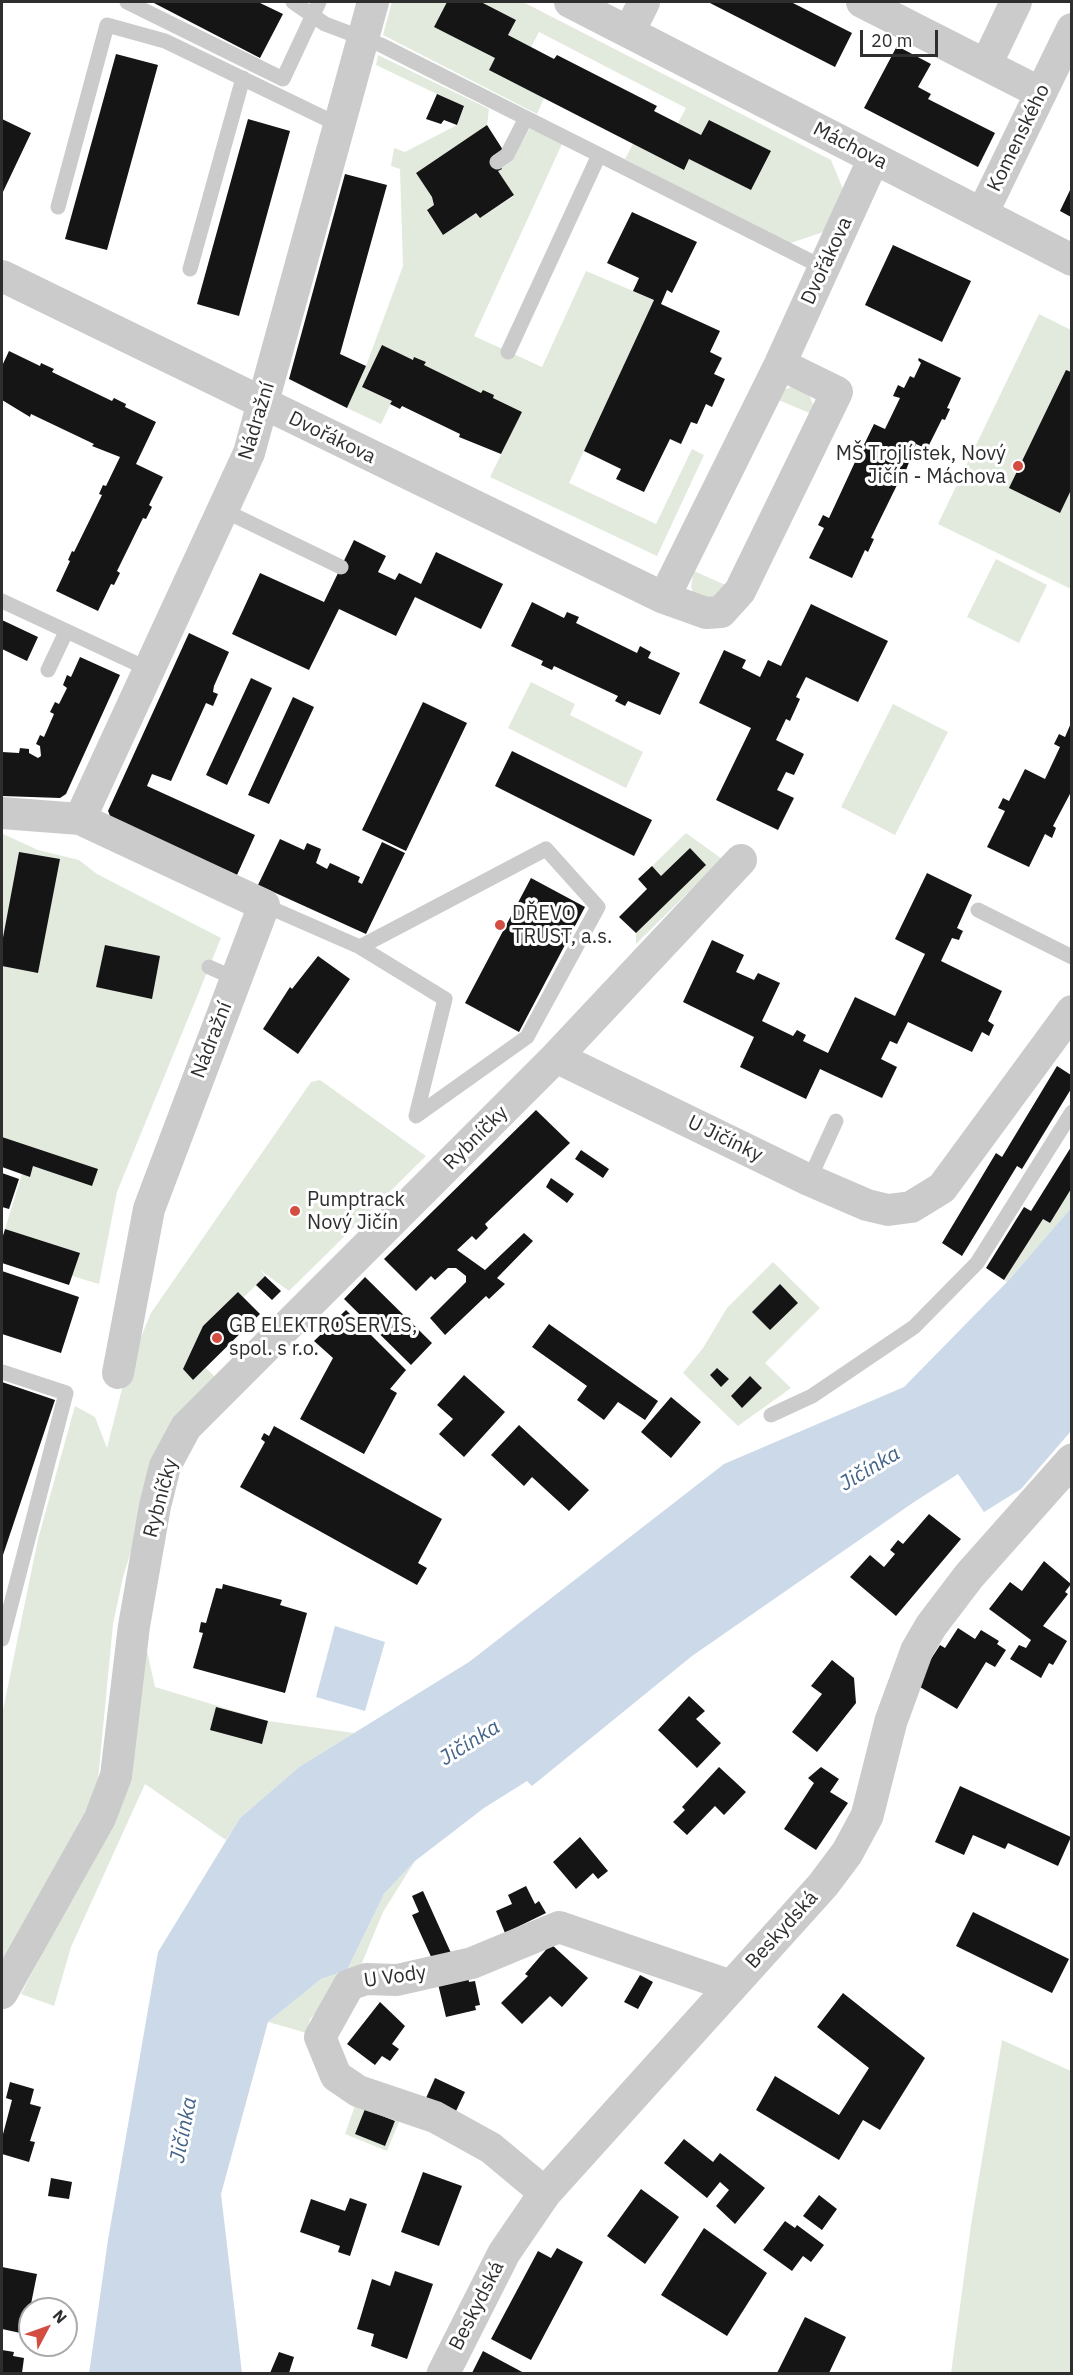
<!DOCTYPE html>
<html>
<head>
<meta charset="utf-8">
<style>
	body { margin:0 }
	#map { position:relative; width:1073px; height:2375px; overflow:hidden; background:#fff; font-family:"IBM Plex Sans",sans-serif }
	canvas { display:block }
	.frame { position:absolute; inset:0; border:3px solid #2e2e2e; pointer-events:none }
	.north { position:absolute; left:18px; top:2297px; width:60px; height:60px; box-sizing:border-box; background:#fff; border:2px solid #ababab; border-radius:50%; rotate:49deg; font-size:16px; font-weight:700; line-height:24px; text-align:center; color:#2e2e2e }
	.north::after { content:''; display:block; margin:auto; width:21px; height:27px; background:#d44d41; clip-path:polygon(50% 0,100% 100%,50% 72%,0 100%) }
	.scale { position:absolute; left:860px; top:30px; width:78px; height:27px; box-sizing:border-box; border:3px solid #2e2e2e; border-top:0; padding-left:8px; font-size:18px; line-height:21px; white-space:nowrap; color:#2e2e2e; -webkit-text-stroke:4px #fff; paint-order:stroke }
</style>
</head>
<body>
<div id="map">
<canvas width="1073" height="2375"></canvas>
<div class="frame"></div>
<div class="north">N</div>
<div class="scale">20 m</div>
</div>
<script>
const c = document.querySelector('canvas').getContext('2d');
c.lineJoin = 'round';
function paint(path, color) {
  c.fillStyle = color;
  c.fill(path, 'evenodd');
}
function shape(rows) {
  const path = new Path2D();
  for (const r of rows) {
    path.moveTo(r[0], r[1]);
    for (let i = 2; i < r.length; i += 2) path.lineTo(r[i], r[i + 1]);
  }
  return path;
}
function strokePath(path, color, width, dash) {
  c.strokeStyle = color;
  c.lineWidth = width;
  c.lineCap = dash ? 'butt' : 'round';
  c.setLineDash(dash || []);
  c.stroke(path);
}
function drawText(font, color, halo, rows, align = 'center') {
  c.font = font + ' "IBM Plex Sans",sans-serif';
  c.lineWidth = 6;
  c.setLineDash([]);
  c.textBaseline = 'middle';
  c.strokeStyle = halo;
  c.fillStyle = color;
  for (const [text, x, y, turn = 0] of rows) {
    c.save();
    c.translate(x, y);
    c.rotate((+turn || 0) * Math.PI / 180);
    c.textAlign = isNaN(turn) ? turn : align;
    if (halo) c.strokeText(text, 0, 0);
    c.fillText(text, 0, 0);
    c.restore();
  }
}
const green = shape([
	[392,2,447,2,434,27,495,58,544,98,537,114,383,35],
	[481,2,523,2,831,160,843,189,826,231,788,244,625,159,633,144,683,170,689,159,751,190,771,152,710,120,701,135,678,123,686,108,539,32,531,47,508,35,516,20],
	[378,55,489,109,487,125,416,173,432,197,440,201,427,211,443,235,476,213,480,218,514,196,498,171,512,161,530,128,562,144,474,336,542,367,586,271,654,300,569,483,656,524,692,449,704,455,657,556,490,477,522,412,493,398,494,395,484,390,481,393,424,365,426,362,415,357,413,360,382,345,362,387,392,401,381,424,347,408,366,366,403,266,400,169,391,166,394,148,405,152,457,125,464,107,376,65],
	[1039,314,1071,330,1071,589,938,524],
	[792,387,808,393,814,406,812,414,776,399,783,390],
	[996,559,1047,585,1019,643,967,617],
	[694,571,730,587,715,601,693,593,691,586],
	[531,682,575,704,570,715,643,752,626,788,508,728],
	[893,704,948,732,895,835,841,807],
	[686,833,722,859,636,944,636,933,705,865,690,848,661,876,652,866],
	[3,834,38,850,79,860,97,874,221,938,117,1192,99,1284,72,1276,80,1253,5,1229,22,1174,30,1177,33,1166,92,1185,97,1169,2,1137],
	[320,1080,426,1156,289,1291,260,1270,265,1276,244,1297,238,1292,203,1326,183,1369,193,1380,206,1368,216,1378,163,1447,123,1577,113,1624,97,1790,2,1964,2,1715,38,1539,75,1406,95,1417,107,1448,126,1373,151,1313,311,1082],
	[1071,1189,1071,1208,1007,1282,1004,1280,1043,1219,1050,1223],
	[773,1262,820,1308,765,1363,791,1388,738,1426,683,1373,703,1348,727,1308],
	[142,1628,155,1687,268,1721,354,1733,299,1767,240,1818,226,1840,145,1784,71,1947,54,2006,21,1994,109,1824],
	[415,1861,383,1912,359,1970,310,2019,307,2033,268,2022,321,1979,347,1970,384,1894],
	[1002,2040,1071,2071,1071,2373,951,2373,971,2225],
	[357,2100,367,2104,385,2145,398,2115,401,2117,387,2151,345,2134]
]);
const water = shape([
	[1071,1208,1071,1431,1021,1489,984,1512,958,1474,914,1502,692,1656,532,1786,527,1781,484,1808,415,1861,384,1894,347,1970,321,1979,268,2022,221,2194,242,2373,89,2374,108,2240,158,1952,240,1818,299,1767,469,1662,724,1464,904,1387,1007,1282],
	[335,1626,385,1642,365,1711,316,1697]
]);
const building = shape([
	[152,2,258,2,283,14,260,58],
	[447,2,481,2,516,20,508,35,554,59,557,55,657,106,654,111,701,135,709,120,771,151,751,190,689,159,684,170,489,70,495,58,434,27],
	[708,2,791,2,852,33,835,67],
	[897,46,931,64,918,87,931,94,928,99,995,133,978,167,864,108],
	[116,54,158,65,107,250,65,239],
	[437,94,464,106,457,125,444,120,441,124,426,119],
	[2,119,31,133,2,194],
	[248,119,290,131,239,316,197,304],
	[487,125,503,150,493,156,502,169,498,171,514,195,480,218,476,213,443,235,427,210,434,205,432,197,416,173],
	[345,174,387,185,340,354,366,366,347,408,289,379],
	[1071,188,1071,217,1060,211],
	[632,212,697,242,672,293,667,290,661,304,720,331,710,352,722,358,714,374,725,379,712,407,706,404,697,424,691,422,681,444,670,439,644,492,616,479,621,469,584,451,654,300,633,291,639,278,607,263],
	[893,245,971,281,942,342,865,305],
	[382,345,413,360,414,357,426,362,424,365,481,393,483,390,494,395,493,398,522,412,501,454,459,437,460,434,402,406,400,409,390,404,392,401,362,387],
	[9,351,40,366,41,363,54,369,52,372,112,401,114,398,126,404,125,407,156,422,136,464,163,477,149,505,152,507,146,519,143,518,117,571,120,573,114,585,111,584,98,611,56,591,70,561,68,560,72,551,74,552,102,495,99,494,103,485,106,486,120,457,92,446,94,444,31,414,30,417,2,400,2,366],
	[919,358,961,378,947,408,950,409,945,420,942,419,927,449,916,444,900,486,897,485,871,538,874,539,868,552,865,550,852,578,809,558,824,528,818,525,823,515,829,518,855,462,849,459,853,450,860,453,874,424,885,429,900,398,893,396,898,385,904,388,910,376,914,378,921,363,918,360],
	[1066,370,1071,372,1071,490,1060,513,1009,488],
	[354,540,386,556,378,572,395,580,399,573,421,584,436,552,503,584,481,629,415,597,396,636,339,609,309,670,232,634,260,573,324,602],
	[532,602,564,618,567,612,579,617,576,623,637,653,640,646,651,652,648,658,680,673,660,715,628,701,625,706,615,701,618,696,554,666,552,670,541,665,543,661,511,646],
	[811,604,888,641,858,702,806,677,796,697,800,699,790,721,786,719,776,740,804,754,794,775,786,772,777,790,794,798,778,830,716,800,751,728,699,703,724,650,746,660,742,668,760,677,768,660,781,666],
	[2,620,38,637,27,661,2,649],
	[189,633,229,652,214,686,213,692,218,694,213,706,206,703,171,781,152,774,147,786,255,835,237,875,111,818,108,811],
	[80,657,120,675,66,794,60,798,2,796,2,752,19,753,20,748,29,749,29,753,38,758,41,756,40,746,36,744,40,735,44,737,54,714,50,712,55,702,59,704,67,688,63,685,67,675,71,677],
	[251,678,272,688,227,785,206,775],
	[293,697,314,707,269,804,248,795],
	[423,702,467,723,406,851,362,830],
	[1071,723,1071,792,1053,826,1056,828,1052,838,1045,834,1029,867,987,847,1005,811,998,808,1003,798,1009,801,1025,769,1045,779,1060,747,1054,744,1059,734,1065,737],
	[512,751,652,820,634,856,495,786],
	[280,839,304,850,307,843,321,849,316,863,327,869,330,863,360,877,358,882,362,884,382,842,405,853,366,934,258,885],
	[690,848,706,865,636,933,619,917,647,889,638,879,652,866,661,876],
	[19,852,60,859,38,973,2,966,2,943],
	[927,873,972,895,957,928,963,931,961,935,959,940,952,938,941,961,1002,991,988,1021,994,1025,989,1036,982,1032,972,1052,908,1022,897,1044,890,1041,881,1059,897,1067,882,1098,820,1069,806,1099,740,1067,754,1037,683,1002,712,940,744,955,736,972,754,980,758,973,780,983,762,1021,793,1036,797,1030,806,1035,803,1041,828,1053,855,997,895,1016,925,954,895,939],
	[531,878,585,907,519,1032,465,1003],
	[105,945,160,956,152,999,96,987],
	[318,956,350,979,298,1054,263,1029,290,987,292,989],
	[1057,1066,1071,1075,1071,1089,1022,1169,1017,1166,962,1256,942,1243,996,1153,1002,1157],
	[536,1110,570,1143,485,1224,488,1228,476,1240,472,1236,457,1250,485,1270,524,1233,533,1241,497,1278,505,1284,489,1299,486,1296,445,1335,430,1318,466,1282,466,1276,456,1268,448,1268,435,1280,431,1276,416,1291,384,1259],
	[2,1137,98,1169,92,1186,33,1166,30,1177,2,1167],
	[1071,1147,1071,1189,1050,1223,1043,1219,1004,1280,986,1268,1024,1207,1031,1211],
	[581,1150,609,1169,603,1178,575,1159],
	[2,1173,19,1179,9,1209,2,1207],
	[551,1178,574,1194,567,1203,546,1187],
	[5,1229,80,1253,69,1285,2,1263,2,1239],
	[2,1271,79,1297,61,1353,2,1334],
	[265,1276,281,1291,272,1300,256,1285],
	[365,1277,432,1343,411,1365,344,1299],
	[780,1284,798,1303,770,1330,752,1312],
	[238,1292,260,1314,193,1380,183,1369,203,1326],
	[346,1310,406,1370,390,1389,397,1393,364,1454,300,1419,333,1358,314,1341],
	[549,1324,658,1401,645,1420,618,1402,604,1420,577,1400,587,1386,532,1347],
	[717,1368,729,1379,721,1387,710,1375],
	[464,1375,505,1412,464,1457,439,1434,453,1419,437,1405],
	[750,1376,762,1388,742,1408,731,1396],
	[2,1382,55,1400,2,1558],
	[671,1397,701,1422,671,1458,641,1432],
	[519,1425,589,1490,569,1511,532,1477,524,1486,491,1455],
	[274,1426,442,1519,418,1563,427,1568,417,1585,240,1487,265,1442,261,1439,264,1433,269,1436],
	[929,1514,961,1539,896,1616,850,1577,870,1555,884,1567,895,1554,890,1550,898,1540,903,1544],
	[1044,1561,1071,1584,1065,1592,1068,1594,1043,1626,1067,1641,1053,1665,1049,1663,1041,1678,1010,1659,1019,1645,1026,1648,1031,1640,989,1609,1010,1582,1022,1591],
	[223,1584,282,1600,280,1605,307,1613,285,1693,193,1668,203,1633,199,1632,201,1622,206,1623,216,1588,222,1589],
	[958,1628,975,1639,981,1630,999,1641,997,1644,1006,1650,995,1667,986,1662,957,1709,915,1684,940,1645,945,1648],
	[832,1660,854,1678,856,1703,817,1752,792,1732,822,1694,811,1686],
	[689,1696,705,1711,696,1719,721,1743,697,1768,658,1730],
	[216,1707,268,1721,262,1744,210,1730],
	[719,1767,746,1792,724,1815,715,1806,687,1835,673,1822,685,1810,682,1807],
	[821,1767,839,1779,830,1792,848,1803,816,1850,784,1829,814,1783,808,1778],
	[960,1786,1071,1837,1058,1866,1008,1843,1005,1849,973,1835,964,1855,935,1842],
	[580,1837,608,1871,598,1879,593,1873,576,1889,553,1862],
	[526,1886,535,1904,539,1901,546,1913,505,1933,496,1911,512,1904,508,1895],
	[423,1891,451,1953,433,1961,412,1915,419,1912,412,1896],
	[973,1912,1069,1959,1052,1993,956,1946],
	[551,1944,588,1978,562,2007,550,1996,522,2024,501,2003,528,1976,525,1974],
	[640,1975,653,1982,638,2009,624,2002],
	[468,1977,469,1982,475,1981,480,2005,475,2006,476,2010,446,2017,438,1984],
	[843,1993,925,2058,880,2130,863,2120,839,2160,756,2110,775,2076,839,2115,869,2068,817,2027],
	[380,2002,405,2026,392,2044,399,2049,390,2061,382,2056,375,2065,347,2044],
	[435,2078,465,2092,456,2111,426,2098],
	[10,2082,34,2089,30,2104,41,2107,30,2141,35,2142,29,2162,2,2154,2,2138,12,2100,6,2098],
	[365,2109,395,2121,385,2146,355,2134],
	[684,2139,713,2162,720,2153,765,2188,735,2224,716,2206,729,2190,720,2182,707,2198,664,2163],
	[423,2172,462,2186,439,2246,401,2232],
	[51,2178,72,2182,69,2199,48,2196],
	[641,2189,679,2217,645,2264,607,2236],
	[819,2195,837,2209,822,2230,803,2216],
	[350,2198,367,2204,350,2256,338,2252,340,2246,300,2232,311,2199,345,2211],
	[785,2221,795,2228,797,2225,824,2245,811,2262,803,2256,792,2271,763,2250],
	[704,2228,767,2273,727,2336,661,2295],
	[557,2248,583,2262,531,2360,491,2339,538,2251,551,2258],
	[2,2267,37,2274,25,2334,2,2329],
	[395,2271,433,2284,407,2359,371,2346,374,2334,357,2329,372,2279,390,2286],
	[805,2317,846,2337,829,2373,777,2373],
	[2,2350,14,2352,13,2356,24,2358,22,2373,2,2373],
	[483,2351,524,2373,472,2373],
	[279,2352,294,2357,289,2373,270,2373]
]);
const service = shape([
	[127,2,283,79,319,2],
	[293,2,325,24,381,45,824,268],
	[497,162,507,155,526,118],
	[58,207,107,25,165,41,339,125],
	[190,269,243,78],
	[508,352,599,155],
	[223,510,341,567],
	[2,601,148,669],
	[48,670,66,632],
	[264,905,360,947,546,849,598,907,527,1037,416,1116,445,999,360,947],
	[978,910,1072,957],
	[209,967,236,979],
	[809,1180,836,1121],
	[2,1372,66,1393,2,1639],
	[771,1415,812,1396,914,1327,977,1263,1072,1112]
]);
const minor = shape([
	[570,2,1072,260],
	[862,2,1041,93],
	[629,32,644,2],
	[986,65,1016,2],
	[982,214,1072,29],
	[2,276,664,598,706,613,721,612,740,591,837,392,780,364],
	[664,598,780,364,874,158],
	[2,813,80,819,264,905,149,1209,118,1373],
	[80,819,249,453,373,2],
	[556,1057,809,1180,867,1205,888,1210,911,1207,942,1188,1072,1011],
	[2,1993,100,1818,116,1776,134,1626,155,1506,165,1466,186,1427,556,1057,741,860],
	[545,2193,491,2148,435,2117,358,2091,336,2076,320,2037,349,1985,366,1979,397,1980,472,1963,559,1927,731,1986]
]);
const tertiary = shape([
	[443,2374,504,2253,545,2193,823,1885,847,1853,867,1816,891,1721,917,1650,931,1626,969,1576,1072,1460]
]);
const markers = [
	[1018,466,6,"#d44d41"],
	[500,925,6,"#d44d41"],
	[295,1211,6,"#d44d41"],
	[217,1338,6,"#d44d41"]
];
const streetNames = [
	["Komenského",1019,138,-64],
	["Máchova",850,146,27],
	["Dvořákova",827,261,-65],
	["Nádražní",257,421,-73],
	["Dvořákova",332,438,26],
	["Nádražní",212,1040,-69],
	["Rybníčky",476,1138,-45],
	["U Jičínky",725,1139,26],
	["Rybníčky",161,1498,-75],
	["Beskydská",782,1930,-48],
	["U Vody",395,1977,-8],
	["Beskydská",477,2306,-63]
];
const poiNames = [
	["MŠ Trojlístek, Nový",1006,454,"right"],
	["Jičín - Máchova",1006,477,"right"],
	["DŘEVO",512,914],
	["TRUST, a.s.",512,937],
	["Pumptrack",307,1200],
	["Nový Jičín",307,1223],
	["GB ELEKTROSERVIS,",229,1326],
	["spol. s r.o.",229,1349]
];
const waterNames = [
	["Jičínka",870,1469,-31],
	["Jičínka",470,1743,-32],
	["Jičínka",184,2130,-79]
];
paint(green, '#e2eadd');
paint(water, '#cbd9e8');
paint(building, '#151515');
strokePath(service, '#cbcbcb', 15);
strokePath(minor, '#cbcbcb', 32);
strokePath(tertiary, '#cbcbcb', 33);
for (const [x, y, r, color] of markers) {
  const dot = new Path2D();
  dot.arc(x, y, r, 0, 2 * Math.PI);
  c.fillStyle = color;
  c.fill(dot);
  strokePath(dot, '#fff', 2);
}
drawText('20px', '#2e2e2e', '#fff', streetNames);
drawText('20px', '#2e2e2e', '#fff', poiNames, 'left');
drawText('italic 21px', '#446489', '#fff', waterNames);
</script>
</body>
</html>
